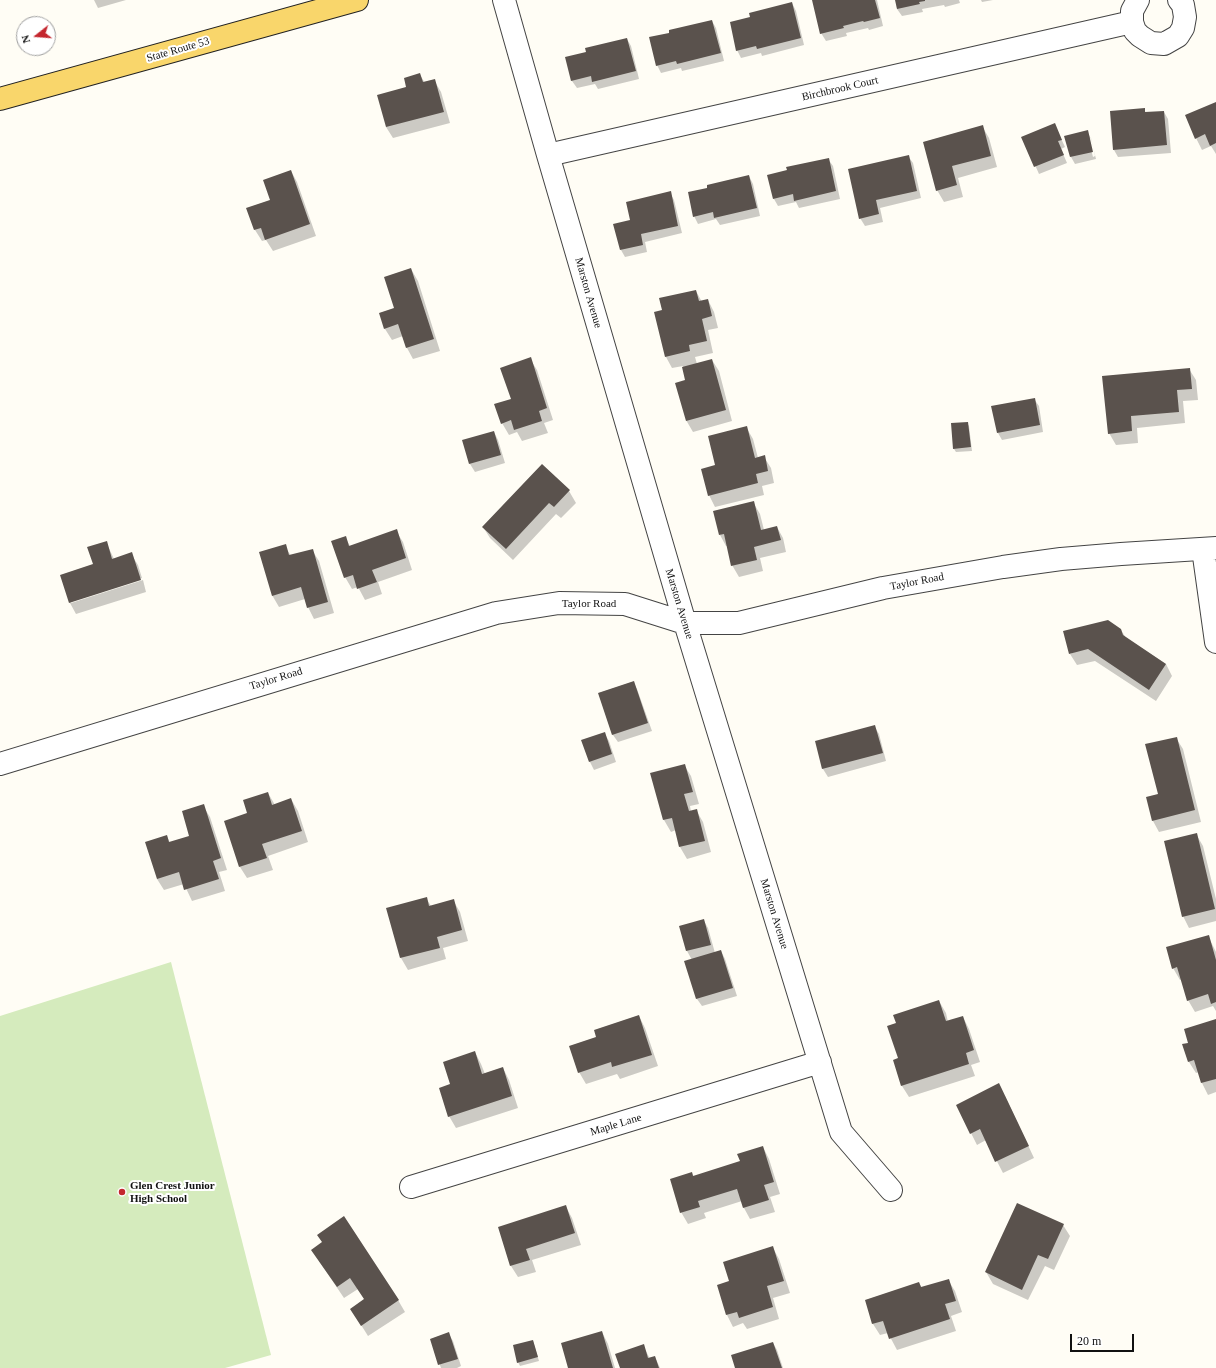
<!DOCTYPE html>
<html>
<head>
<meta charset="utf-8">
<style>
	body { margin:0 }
	#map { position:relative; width:1216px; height:1368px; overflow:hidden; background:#fffdf5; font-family:"Times New Roman",serif }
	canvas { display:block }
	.north { position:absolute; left:16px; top:16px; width:40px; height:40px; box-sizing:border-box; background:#fff; border:1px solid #a0a0a0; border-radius:50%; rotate:253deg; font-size:11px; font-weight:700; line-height:16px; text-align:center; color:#111 }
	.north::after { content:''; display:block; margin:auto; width:14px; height:18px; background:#c4262e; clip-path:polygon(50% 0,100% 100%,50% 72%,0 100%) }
	.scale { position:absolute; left:1070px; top:1334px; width:64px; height:18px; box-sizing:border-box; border:2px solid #111; border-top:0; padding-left:5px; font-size:12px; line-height:14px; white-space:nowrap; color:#111; -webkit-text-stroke:3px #fff; paint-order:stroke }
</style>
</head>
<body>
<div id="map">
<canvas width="1216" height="1368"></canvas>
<div class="north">N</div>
<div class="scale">20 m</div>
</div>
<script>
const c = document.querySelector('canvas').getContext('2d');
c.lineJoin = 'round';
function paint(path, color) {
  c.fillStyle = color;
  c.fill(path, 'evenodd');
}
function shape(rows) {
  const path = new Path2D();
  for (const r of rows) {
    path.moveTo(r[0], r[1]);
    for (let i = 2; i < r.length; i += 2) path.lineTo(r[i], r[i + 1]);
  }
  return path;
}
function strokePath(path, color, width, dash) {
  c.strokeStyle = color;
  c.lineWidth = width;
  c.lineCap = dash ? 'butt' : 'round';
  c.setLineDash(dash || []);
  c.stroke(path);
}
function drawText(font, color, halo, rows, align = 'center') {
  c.font = font + ' "Times New Roman",serif';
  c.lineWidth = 4;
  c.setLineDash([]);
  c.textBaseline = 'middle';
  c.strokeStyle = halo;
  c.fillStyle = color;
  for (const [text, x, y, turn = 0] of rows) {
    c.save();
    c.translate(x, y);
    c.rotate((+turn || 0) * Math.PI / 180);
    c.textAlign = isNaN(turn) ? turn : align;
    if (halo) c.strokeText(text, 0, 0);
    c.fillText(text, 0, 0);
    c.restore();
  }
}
const green = shape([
	[171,962,271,1355,225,1368,0,1368,0,1016]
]);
const shadow = shape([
	[94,0,126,0,98,8],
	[813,0,877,0,883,26,869,30,868,28,846,33,847,36,826,41,821,33],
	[896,0,959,0,960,3,945,7,944,5,922,9,923,12,902,16,897,9],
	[981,0,993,0,982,2],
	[792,3,796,11,804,45,762,56,761,53,741,58,737,50,751,18],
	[712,21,716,28,724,61,682,71,681,68,661,73,657,65,670,33],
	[627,39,631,46,639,79,598,89,595,84,577,88,572,81,566,58,587,53],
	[420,75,425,83,434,80,441,92,450,123,393,138,386,127,407,87],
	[1216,104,1216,154,1211,146,1202,150,1196,138],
	[1144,109,1146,113,1164,112,1168,119,1171,153,1118,157,1114,150],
	[982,126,989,138,997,167,958,178,963,197,944,202,937,190,924,142],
	[1087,131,1091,139,1096,159,1075,164,1071,157,1066,137],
	[1088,138,1091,138,1095,156,1093,157],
	[1058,132,1065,147,1061,149,1067,163,1039,174,1023,138],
	[908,156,913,163,921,198,880,208,883,222,865,226,860,218],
	[828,159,833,166,840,199,799,208,796,202,778,206,774,199,788,171],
	[291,171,297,182,316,236,273,251,266,240,262,241,255,230,248,208,271,200],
	[749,176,753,184,760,216,720,225,716,219,698,224,694,216,709,189],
	[670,193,674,200,682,233,645,242,647,252,625,257,621,250,631,220],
	[411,269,418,281,440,351,413,359,407,348,403,336,392,340,385,329,380,313,395,309],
	[696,291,702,302,708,300,714,312,718,328,708,330,713,353,695,357,697,364,712,360,719,371,732,421,693,432,686,420,687,381,683,366,672,368,666,357,663,311],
	[530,359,537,370,553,420,544,423,548,433,522,441,517,432,509,435,502,423],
	[1189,369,1196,380,1198,400,1183,401,1185,423,1137,428,1138,443,1116,445,1109,433],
	[1034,399,1039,406,1043,432,1002,440,998,433],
	[967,423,969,426,972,451,956,452,954,449,952,424],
	[746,427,753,439,758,458,764,457,771,468,774,483,762,486,764,495,715,507,709,495,716,466],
	[494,432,498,440,505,463,475,472,470,464,464,441],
	[542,465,569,491,576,503,561,518,556,514,513,560,490,538,483,527],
	[753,502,760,514,764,530,777,527,783,538,786,552,760,558,763,571,739,577,732,565,728,546,726,546,720,535],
	[396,531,403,542,412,570,378,582,382,594,365,600,358,587,352,589,345,577,345,537,350,546],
	[106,542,114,559,131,554,138,565,142,578,71,601,71,603,143,580,146,592,76,614,70,603,94,565],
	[285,546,291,556,312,550,319,561,334,613,314,619,308,607,305,599,279,607,272,595],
	[1121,630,1126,638,1166,664,1172,676,1156,701,1095,661,1077,665,1070,654],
	[633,682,637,689,652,731,618,742,613,735,599,693],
	[874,726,879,734,886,761,828,777,823,769,816,742],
	[604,733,609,741,616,762,594,770,590,762,583,741],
	[1176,738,1183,749,1201,822,1159,832,1153,821,1159,794],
	[684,765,691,776,699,804,690,806,691,812,696,810,703,822,711,852,687,859,680,847,676,830,671,832,664,820,652,774],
	[268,793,275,805,291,799,298,811,308,842,268,856,273,870,247,878,240,867,225,821,248,814],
	[203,806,210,817,227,870,219,872,225,891,192,901,184,884,164,890,157,879,167,836,170,843,191,836],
	[1196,834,1203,846,1216,899,1216,921,1189,928,1183,916],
	[426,898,431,906,453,900,460,912,468,941,443,948,446,959,408,970,401,958,387,909],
	[704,921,708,928,715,953,721,951,725,959,737,996,702,1006,697,999,686,962,692,960,687,951,680,927],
	[1208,936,1216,952,1216,1011,1213,1006,1195,1012,1188,1000,1182,979,1180,980,1173,968],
	[939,1001,946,1013,948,1022,963,1017,969,1029,980,1062,971,1065,975,1076,909,1097,902,1086,894,1060,899,1059],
	[639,1016,645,1028,658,1066,620,1079,617,1074,586,1084,579,1072,598,1038],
	[1216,1020,1216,1092,1208,1095,1202,1083,1199,1072,1196,1073,1189,1062,1189,1043],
	[475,1052,481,1064,485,1074,503,1068,509,1080,518,1108,456,1128,449,1116,451,1085],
	[1005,1096,1034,1158,1003,1173,986,1140,977,1145,971,1133],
	[763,1147,769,1159,780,1194,770,1197,775,1212,750,1219,744,1208,742,1201,704,1213,706,1218,688,1224,681,1212,692,1173,694,1177,741,1162],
	[566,1207,572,1218,581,1245,532,1260,536,1272,518,1277,511,1266,499,1228],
	[1063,1225,1070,1236,1054,1270,1045,1266,1028,1300,993,1284,986,1272],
	[318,1235,398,1300,405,1312,368,1336,358,1320,365,1300,358,1289,344,1298,319,1261,323,1243],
	[773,1248,779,1259,790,1293,773,1298,779,1319,747,1329,743,1323,733,1327,727,1315,718,1286,730,1282],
	[948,1280,955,1291,962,1312,951,1316,956,1331,897,1350,888,1333,880,1335,873,1324,866,1300,919,1283,922,1288],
	[602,1332,608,1344,615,1368,569,1368],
	[448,1333,453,1341,461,1366,457,1368,441,1368,431,1339],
	[533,1341,539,1361,520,1366,518,1362],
	[773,1343,777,1350,783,1368,736,1368],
	[643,1345,650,1359,655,1357,660,1368,621,1368]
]);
const building = shape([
	[812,0,875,0,880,18,864,22,863,21,843,26,844,28,820,34],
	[895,0,925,0,925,1,919,2,920,4,897,9],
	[792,2,801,38,757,49,756,46,736,51,730,22,750,17,749,13],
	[712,20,721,53,677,64,676,61,656,66,649,37,669,33,669,30],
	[627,38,636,71,592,82,591,76,571,81,565,57,586,52,585,48],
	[420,73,423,82,435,79,444,112,386,127,377,95,406,87,404,78],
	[1216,102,1216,143,1210,146,1205,134,1195,139,1185,115],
	[1145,108,1145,112,1164,111,1167,145,1113,150,1110,111],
	[1055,123,1062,140,1058,141,1064,155,1034,167,1021,137],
	[983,125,991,156,952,166,957,185,936,191,923,142],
	[1088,130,1093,152,1070,157,1064,136],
	[909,155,917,191,876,200,879,214,859,219,848,169],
	[829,158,836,191,794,201,793,194,773,199,767,175,787,170,786,167],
	[291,170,310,224,265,240,261,228,254,230,246,208,270,200,263,180],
	[749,175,757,208,714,218,713,212,693,217,688,192,707,188,707,185],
	[671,191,678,226,641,234,643,245,620,250,613,224,630,220,626,202],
	[411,268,434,339,406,348,398,324,384,329,379,313,394,308,384,277],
	[696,290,699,301,708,299,712,316,702,319,707,341,689,345,690,351,665,357,654,312,662,310,659,298],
	[531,357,547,408,539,411,542,421,514,430,511,420,501,424,494,404,511,399,500,368],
	[712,359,726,410,686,421,675,383,685,380,682,367],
	[1190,368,1192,389,1177,390,1179,412,1131,416,1132,431,1108,434,1102,376],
	[1035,398,1040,425,997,433,991,406],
	[968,422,971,447,953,449,951,423],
	[747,426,755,458,765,455,768,471,756,474,758,483,708,496,701,469,715,465,708,436],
	[494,431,501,455,469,464,462,440],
	[542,464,570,490,554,507,549,503,506,549,482,527],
	[754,501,761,530,777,526,781,540,754,547,757,560,731,566,724,534,719,535,713,511],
	[397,529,406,558,372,570,377,582,357,589,353,575,344,578,331,541,346,536,349,546],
	[107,541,112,559,132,552,141,580,69,603,60,575,93,564,87,547],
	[286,544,289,555,313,549,328,602,307,608,301,587,272,596,259,552],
	[1108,620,1121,629,1123,635,1166,664,1149,690,1088,649,1069,654,1063,631],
	[634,681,648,723,612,735,598,693],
	[875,725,883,753,822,769,815,741],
	[605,732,612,754,589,762,581,740],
	[1177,737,1195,810,1152,821,1146,797,1158,794,1145,744],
	[685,764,693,792,684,794,689,811,697,809,705,841,679,847,672,818,663,820,650,773],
	[268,792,272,805,291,798,302,831,262,844,267,858,239,867,224,821,247,813,243,800],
	[204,804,221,858,213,861,219,879,184,890,179,872,157,879,145,842,167,835,169,842,189,836,182,811],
	[1197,833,1215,909,1182,917,1164,841],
	[427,897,429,906,454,899,462,930,437,937,440,948,400,958,386,908],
	[704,919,711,945,686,951,679,926],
	[1209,935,1216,960,1216,1002,1211,1004,1208,994,1187,1001,1177,967,1172,969,1166,947],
	[721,950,733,988,696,999,684,961],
	[939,1000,946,1021,963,1016,974,1050,966,1053,969,1064,901,1086,893,1060,898,1058,887,1026,896,1023,893,1015],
	[639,1015,652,1055,612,1067,611,1062,578,1073,569,1046,596,1037,594,1030],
	[1216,1019,1216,1079,1201,1083,1194,1060,1188,1062,1182,1044,1188,1043,1184,1029],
	[475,1051,482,1074,503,1067,512,1096,448,1117,439,1088,450,1084,443,1062],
	[999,1083,1029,1146,995,1162,980,1129,970,1134,956,1105],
	[763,1146,774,1182,764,1185,769,1200,743,1208,737,1189,698,1201,700,1207,680,1213,670,1179,692,1172,693,1176,740,1161,737,1154],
	[1017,1203,1064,1224,1048,1259,1038,1255,1022,1290,985,1272],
	[566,1205,575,1233,526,1249,530,1260,510,1266,498,1227],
	[344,1216,399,1300,361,1326,350,1309,364,1299,350,1278,337,1287,311,1250,322,1242,317,1235],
	[773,1246,784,1281,767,1286,773,1307,739,1318,737,1312,726,1315,717,1285,729,1281,723,1262],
	[949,1279,956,1301,945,1304,950,1319,889,1339,883,1321,872,1324,865,1300,919,1282,921,1287],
	[602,1331,613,1368,568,1368,561,1343],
	[449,1332,458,1359,438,1365,430,1339],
	[533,1340,538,1357,517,1363,513,1345],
	[773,1342,782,1368,735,1368,731,1355],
	[644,1344,648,1358,655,1356,659,1368,620,1368,615,1354]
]);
const minor = shape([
	[504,0,548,155,685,623,841,1132,891,1190],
	[1138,0,1132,11,1132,22,1135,31,1140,36,1151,43,1164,44,1178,36,1183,28,1185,17,1183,5,1179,0],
	[548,155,1132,22],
	[1203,549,1216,642],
	[0,764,496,613,559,603,625,604,685,623,739,623,883,588,1003,567,1061,559,1121,554,1216,548],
	[411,1187,820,1062]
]);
const primary = shape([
	[0,99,357,0]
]);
const markers = [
	[122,1192,4,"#c4262e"]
];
const streetNames = [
	["State Route 53",178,50,-16],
	["Birchbrook Court",840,89,-13],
	["Marston Avenue",588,293,74],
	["Taylor Road",917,582,-11],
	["Taylor Road",589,604],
	["Marston Avenue",679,604,73],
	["Taylor Road",276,679,-17],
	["Marston Avenue",774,914,73],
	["Maple Lane",616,1125,-17]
];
const poiNames = [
	["Glen Crest Junior",130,1186],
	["High School",130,1199]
];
paint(green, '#d5ebbd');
paint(shadow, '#0003');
paint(building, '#5a524d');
strokePath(minor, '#444', 24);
strokePath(primary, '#222', 24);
strokePath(minor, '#fff', 22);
strokePath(primary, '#f9d66b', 22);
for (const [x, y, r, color] of markers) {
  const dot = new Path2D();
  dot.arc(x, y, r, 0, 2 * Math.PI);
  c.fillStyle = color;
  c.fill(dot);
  strokePath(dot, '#fff', 1.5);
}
drawText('11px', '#111', '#fff', streetNames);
drawText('bold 11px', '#111', '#fff', poiNames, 'left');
</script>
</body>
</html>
